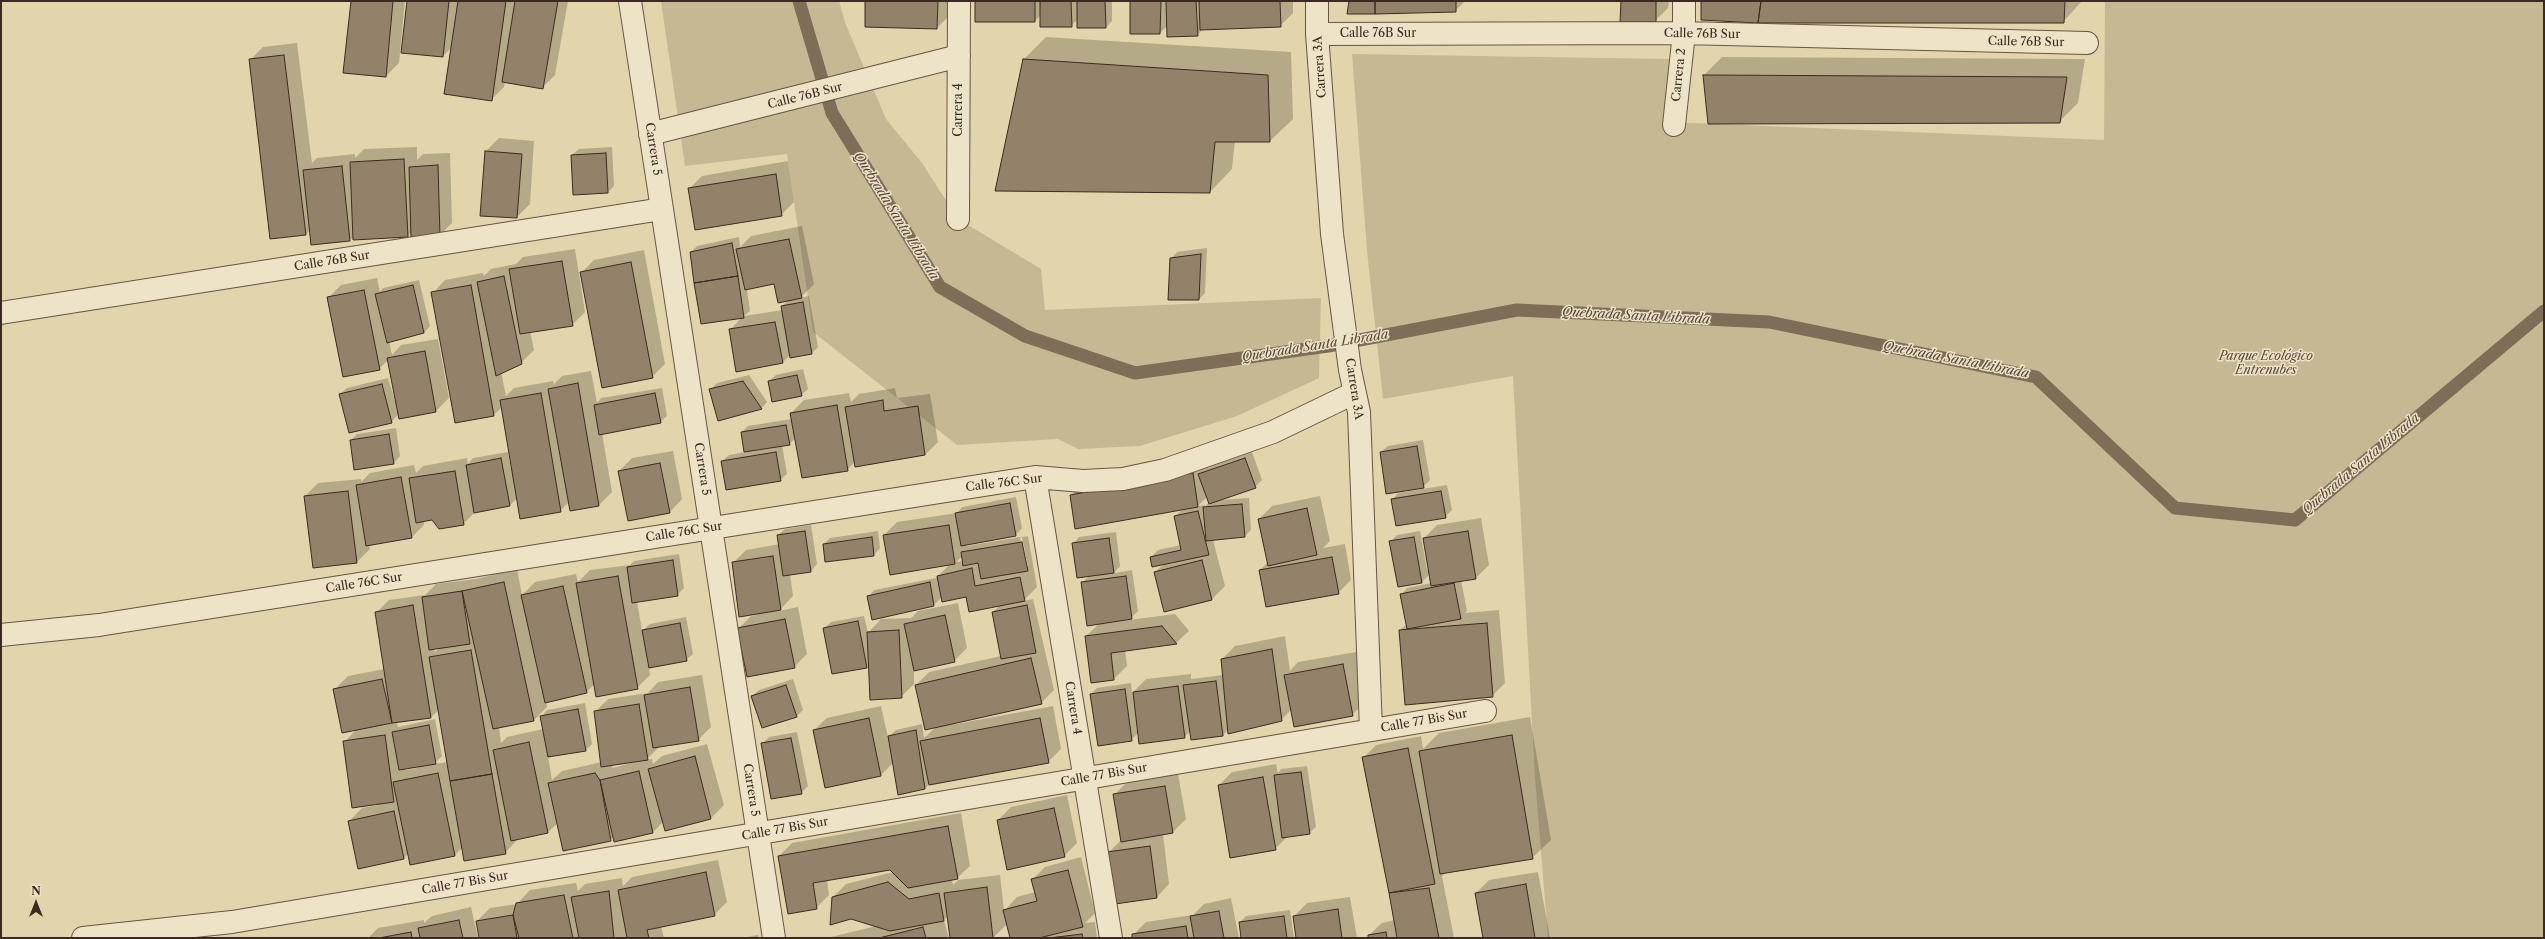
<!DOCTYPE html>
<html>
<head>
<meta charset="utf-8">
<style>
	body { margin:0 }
	#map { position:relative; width:2545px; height:939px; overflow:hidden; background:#e3d5ab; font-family:"Libre Caslon Text",serif }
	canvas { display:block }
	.frame { position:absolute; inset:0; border:2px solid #3d2921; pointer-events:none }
	.north { position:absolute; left:16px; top:883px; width:40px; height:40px; -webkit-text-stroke:3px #ede4c8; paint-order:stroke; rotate:0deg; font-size:11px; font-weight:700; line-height:16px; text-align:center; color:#3d2921 }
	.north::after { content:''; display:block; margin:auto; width:14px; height:18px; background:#3d2921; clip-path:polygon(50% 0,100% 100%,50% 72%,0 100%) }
</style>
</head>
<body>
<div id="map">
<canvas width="2545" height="939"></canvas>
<div class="frame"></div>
<div class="north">N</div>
</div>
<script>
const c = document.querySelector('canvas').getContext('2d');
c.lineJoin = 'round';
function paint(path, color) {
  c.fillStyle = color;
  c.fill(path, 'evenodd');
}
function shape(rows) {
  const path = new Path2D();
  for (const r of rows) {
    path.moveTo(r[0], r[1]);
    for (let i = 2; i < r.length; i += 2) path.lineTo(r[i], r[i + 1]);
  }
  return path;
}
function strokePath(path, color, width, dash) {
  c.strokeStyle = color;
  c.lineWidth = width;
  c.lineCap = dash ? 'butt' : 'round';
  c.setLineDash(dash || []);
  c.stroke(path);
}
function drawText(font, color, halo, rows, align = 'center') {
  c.font = font + ' "Libre Caslon Text",serif';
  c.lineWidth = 3;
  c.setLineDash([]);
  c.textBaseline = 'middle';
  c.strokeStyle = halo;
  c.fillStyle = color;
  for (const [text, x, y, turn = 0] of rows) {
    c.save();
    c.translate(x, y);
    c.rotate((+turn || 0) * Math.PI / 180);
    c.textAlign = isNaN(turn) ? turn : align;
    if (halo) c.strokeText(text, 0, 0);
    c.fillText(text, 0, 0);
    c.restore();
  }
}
const green = shape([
	[661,1,839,1,846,25,886,119,922,163,958,219,1041,269,1045,310,1321,298,1319,378,1237,416,1140,446,1078,449,1058,439,957,445,813,332,787,154,685,166],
	[2105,1,2544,1,2544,938,1548,938,1535,778,1513,376,1383,399,1367,251,1352,54,1670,59,1670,122,2104,140]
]);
const shadow = shape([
	[352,1,405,1,399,63,386,76],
	[408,1,568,1,555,75,542,88,505,81,504,87,491,100,452,47,443,56],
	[866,1,950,1,950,15,937,28],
	[976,1,1112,1,1112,21,1106,27,1078,19,1071,26,1041,15,1035,21],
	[1131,1,1293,1,1293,13,1280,26,1203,29,1197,35,1167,26,1160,33,1131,33],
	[1350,1,1465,1,1455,11],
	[1622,1,1669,1,1668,8,1655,21],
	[1702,1,2082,1,2063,22],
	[1046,37,1291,52,1293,119,1270,141,1235,141,1232,169,1210,192,1024,59],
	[297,43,312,163,317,158,355,154,355,158,364,149,417,147,417,160,423,154,450,153,452,223,439,236,412,232,408,236,354,236,350,240,310,230,306,234,250,60,263,47],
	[1722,57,2085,59,2078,103,2059,122,1704,75],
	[499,138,534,141,530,204,517,217,481,215,486,151],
	[612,147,614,186,608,192,574,194,572,155,579,149],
	[788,161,794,202,781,215,689,189,702,176],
	[802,226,814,284,800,298,809,296,818,347,812,353,791,354,782,363,730,330,742,317,691,252,697,246,739,237,740,247,751,236],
	[775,283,789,300,782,306,783,310,744,316,750,311,747,289],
	[1207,248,1205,293,1199,299,1171,259,1177,252],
	[575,249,585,312,572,325,530,331,534,350,521,363,501,372,506,396,514,388,553,381,554,384,562,376,591,371,597,403,601,398,662,388,667,416,660,422,602,433,612,492,599,505,571,509,569,502,560,511,518,498,510,505,476,511,463,524,433,519,424,521,424,525,411,538,369,545,370,549,357,562,305,496,318,483,361,479,361,482,370,473,414,465,416,473,423,466,467,458,468,464,473,458,508,452,511,469,513,468,502,407,494,415,456,422,433,293,445,280,483,273,484,276,491,269,516,264,523,257],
	[644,250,665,364,652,377,582,272,594,260],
	[377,278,380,292,383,288,419,280,430,326,424,333,389,341,392,355,401,345,438,339,449,398,436,411,399,414,391,422,340,394,347,388,388,378,398,410,389,359,379,369,328,298,341,285],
	[803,369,808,389,801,395,769,381,776,375],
	[749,375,767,402,761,409,710,390,717,383],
	[895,388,897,398,930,394,938,442,925,455,855,462,847,470,796,438,789,444,782,445,787,474,780,480,722,461,729,455,745,452,742,432,748,426,792,419,791,413,804,400,849,393,851,402,859,394],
	[396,428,400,456,394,463,355,469,351,440,357,434],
	[1423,440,1430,480,1423,487,1381,452,1388,446],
	[673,451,682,499,670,512,619,471,632,458],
	[1252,452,1262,480,1255,487,1218,500,1249,498,1251,530,1245,536,1213,540,1225,586,1212,599,1165,610,1155,572,1164,564,1151,557,1158,550,1181,545,1175,516,1183,509,1076,528,1071,495,1084,482,1205,461,1206,467],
	[1207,497,1209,502,1205,507,1205,505,1198,506],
	[1447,485,1452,510,1445,517,1392,500,1398,493],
	[1320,496,1330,541,1323,548,1345,544,1351,580,1338,593,1260,570,1268,562,1259,519,1272,506],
	[1016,497,1022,528,1016,535,967,544,967,546,1020,537,1026,566,1028,566,1022,537,1028,536,1037,587,1023,601,1033,599,1054,690,1041,703,956,722,956,724,1053,706,1061,749,1048,762,929,784,925,789,894,762,881,775,814,730,827,718,881,706,888,737,896,730,922,724,924,738,936,727,916,685,929,672,1001,656,993,612,1000,605,967,596,942,597,934,605,873,619,868,597,874,590,936,578,950,564,884,535,897,522,957,513,962,507],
	[963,556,963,561,956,562],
	[1481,518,1489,565,1476,578,1461,580,1467,611,1465,613,1499,610,1505,683,1492,696,1400,630,1407,624,1401,595,1407,588,1431,583,1430,574,1422,582,1390,542,1397,535,1420,531,1427,570,1429,570,1424,538,1437,525],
	[811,525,817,564,811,571,790,574,793,596,779,611,798,607,807,654,794,667,738,629,751,616,757,615,733,563,746,550,780,544,778,535,785,529],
	[878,531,880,548,874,555,824,544,830,538],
	[1116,532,1120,566,1114,573,1132,570,1138,611,1129,620,1175,614,1189,631,1176,643,1125,650,1127,666,1114,679,1086,636,1100,623,1082,583,1089,576,1073,544,1079,537],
	[679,554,684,588,677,595,637,601,642,631,650,624,686,617,693,654,686,660,649,667,650,675,637,688,595,684,586,692,546,702,547,707,534,720,499,727,501,743,507,737,543,729,541,717,547,710,585,703,592,744,586,750,548,756,552,780,562,771,602,762,595,712,608,699,648,693,658,682,702,675,711,727,698,740,660,746,646,760,652,759,653,764,662,756,707,744,724,805,711,818,666,830,663,822,653,832,614,836,610,840,558,823,548,832,518,839,505,853,463,847,455,855,409,853,404,858,349,821,362,808,379,805,344,742,356,730,335,689,348,676,384,669,376,613,389,600,425,595,436,584,476,579,517,569,522,595,535,582,576,574,578,582,590,570,630,565,634,561],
	[434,648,439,648,435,652],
	[439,710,448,762,434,764,442,756,435,719,398,727,397,723,431,717],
	[638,761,613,768,611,765],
	[418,766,418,768,406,770,405,768],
	[958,603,967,648,954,661,914,670,914,684,901,697,870,664,866,667,824,628,831,622,864,616,868,633,881,619,911,618,918,611],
	[1285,636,1290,671,1298,662,1356,652,1365,702,1352,715,1292,709,1281,720,1228,730,1223,735,1191,739,1190,731,1185,737,1138,733,1131,740,1091,694,1097,688,1131,683,1132,693,1146,679,1191,674,1191,679,1223,675,1222,659,1235,646],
	[793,679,803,710,797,716,763,727,752,696,759,690],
	[1530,717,1551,840,1532,858,1445,873,1442,876,1454,938,1369,938,1369,935,1382,923,1395,920,1363,758,1376,745,1421,736,1423,749,1439,733],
	[797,732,808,786,801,793,762,744,769,737],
	[1276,764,1278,773,1281,769,1307,766,1316,827,1309,833,1288,836,1275,849,1219,785,1232,772],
	[1178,774,1186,819,1173,832,1163,834,1169,884,1157,897,1108,853,1121,840,1114,795,1127,782],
	[1067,795,1077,843,1064,856,998,820,1011,807],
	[961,813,970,866,957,878,952,879,953,885,958,880,1000,875,1004,911,1017,897,1035,892,1032,880,1045,867,1081,857,1095,913,1085,923,1095,922,1097,938,1011,938,1006,918,1006,925,993,938,951,938,948,916,944,920,949,938,827,938,876,926,833,897,846,884,893,872,890,869,827,879,829,895,816,908,779,856,792,843],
	[718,860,727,902,714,915,661,926,664,938,480,938,477,921,490,908,517,904,530,890,576,883,578,891,585,884,622,878,623,886,632,877],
	[1538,872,1550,938,1484,938,1476,893,1489,880],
	[1350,897,1357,938,1297,938,1294,916,1307,903],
	[1231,898,1239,938,1133,938,1133,935,1146,922,1193,915,1204,904],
	[471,907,478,938,368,938,378,928,424,920,424,923,432,916],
	[1290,910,1294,938,1242,938,1240,922,1246,916],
	[758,935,759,938,741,938]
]);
const stream = shape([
	[799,1,832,113,940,287,1025,336,1135,373,1328,346,1517,310,1769,322,2036,377,2175,508,2295,520,2544,311]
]);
const building = shape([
	[351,1,393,1,386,77,343,73,351,1],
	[407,1,449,1,443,57,401,53,407,1],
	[458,1,506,1,492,101,444,94,458,1],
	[515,1,558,1,543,89,502,82,515,1],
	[865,1,938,1,937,29,865,27,865,1],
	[975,1,1035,1,1035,22,975,22,975,1],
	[1040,1,1071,1,1072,27,1040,27,1040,1],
	[1077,1,1105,1,1106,28,1077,28,1077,1],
	[1130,1,1161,1,1160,34,1130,34,1130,1],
	[1166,1,1196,1,1198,36,1167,37,1166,1],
	[1199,1,1280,1,1281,27,1200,30,1199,1],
	[1349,1,1375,1,1375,14,1347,14,1349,1],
	[1375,1,1456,1,1456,12,1375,14,1375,1],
	[1621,1,1656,1,1656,22,1620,22,1621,1],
	[1701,1,1761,1,1758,23,1701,20,1701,1],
	[1761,1,2065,1,2064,23,1758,23,1761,1],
	[284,55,306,235,270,239,249,59,284,55],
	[1023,59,1268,75,1270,142,1215,142,1210,193,995,191,1023,59],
	[1703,75,2067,77,2060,123,1708,124,1703,75],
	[485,151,522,154,517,218,480,216,485,151],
	[606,153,608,193,573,195,571,155,606,153],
	[404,159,408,237,353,240,350,162,404,159],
	[438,165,440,237,411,238,409,167,438,165],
	[342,166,350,241,311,245,303,170,342,166],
	[776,174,782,216,695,230,688,188,776,174],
	[789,239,802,298,778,303,774,284,745,290,736,249,789,239],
	[732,243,738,276,694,283,690,252,732,243],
	[1201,254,1199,300,1168,300,1170,258,1201,254],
	[562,261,573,326,520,334,509,269,562,261],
	[631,262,653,378,602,388,580,272,631,262],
	[504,276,522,364,496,376,477,282,504,276],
	[738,276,744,318,701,324,694,283,738,276],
	[413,285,424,333,387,343,375,294,413,285],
	[471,285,494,416,455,423,431,292,471,285],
	[364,290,380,370,343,377,327,297,364,290],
	[803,302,812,354,790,358,781,306,803,302],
	[775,322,783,363,736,372,729,329,775,322],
	[425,351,436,412,399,419,387,358,425,351],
	[797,375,802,396,772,402,768,381,797,375],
	[743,381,762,409,718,421,709,389,743,381],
	[578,383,599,506,570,511,548,389,578,383],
	[382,384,392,423,349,433,339,394,382,384],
	[541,393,561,512,520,519,500,400,541,393],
	[655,393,661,423,599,435,594,405,655,393],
	[883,400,884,411,918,406,925,455,855,467,845,407,883,400],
	[837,405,848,471,802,478,790,413,837,405],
	[786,425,790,445,744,452,741,432,786,425],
	[389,434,394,464,354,470,350,440,389,434],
	[1417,446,1424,488,1386,494,1380,452,1417,446],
	[776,452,781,481,726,490,721,461,776,452],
	[501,458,510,506,474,513,466,465,501,458],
	[1245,458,1256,488,1209,504,1198,474,1245,458],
	[660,463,670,513,628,521,618,471,660,463],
	[455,471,464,525,439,529,432,520,416,523,409,478,455,471],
	[1193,473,1198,507,1075,529,1070,495,1193,473],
	[401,477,412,538,366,546,356,485,401,477],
	[348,491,357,563,313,568,304,496,348,491],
	[1441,491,1446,518,1396,526,1391,499,1441,491],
	[1010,503,1016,536,961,546,955,513,1010,503],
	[1242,504,1245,537,1206,541,1203,507,1242,504],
	[1307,508,1317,555,1268,566,1258,519,1307,508],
	[1198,511,1209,555,1152,567,1150,557,1181,550,1174,516,1198,511],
	[949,525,955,564,890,575,883,535,949,525],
	[805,531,811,572,783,576,777,535,805,531],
	[1468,531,1476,579,1431,586,1423,538,1468,531],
	[872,537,874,556,825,562,823,544,872,537],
	[1414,537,1422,583,1398,587,1389,541,1414,537],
	[1109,538,1114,573,1077,578,1072,543,1109,538],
	[1022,542,1028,571,981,579,978,563,963,566,961,552,1022,542],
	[773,556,781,610,739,617,732,562,773,556],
	[1332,557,1339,594,1266,607,1259,570,1332,557],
	[673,560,678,596,632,603,627,567,673,560],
	[1202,560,1212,600,1164,612,1154,572,1202,560],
	[972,568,975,586,1020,577,1025,601,969,612,966,597,942,602,937,576,972,568],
	[618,576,638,689,596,697,576,583,618,576],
	[1126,576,1132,619,1087,626,1081,582,1126,576],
	[504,582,534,721,493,729,462,591,504,582],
	[930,582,934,606,872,620,867,596,930,582],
	[1454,583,1461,619,1407,629,1400,594,1454,583],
	[563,586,587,693,545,703,521,595,563,586],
	[462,591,470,644,429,650,422,597,462,591],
	[413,605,431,718,392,723,375,612,413,605],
	[1027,605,1036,653,1001,659,992,612,1027,605],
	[945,615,955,662,914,671,904,624,945,615],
	[785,619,795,668,747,677,737,628,785,619],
	[858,621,867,668,832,674,823,628,858,621],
	[680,623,687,661,649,668,642,630,680,623],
	[1487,623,1493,697,1405,705,1399,630,1487,623],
	[1162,626,1177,644,1111,653,1114,680,1091,683,1085,636,1162,626],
	[899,630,902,698,870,700,867,632,899,630],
	[1272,649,1282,721,1228,734,1221,659,1272,649],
	[471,650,492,774,450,781,429,657,471,650],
	[1031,658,1042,704,925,730,915,685,1031,658],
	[1343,664,1353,716,1294,727,1284,675,1343,664],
	[382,679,392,723,342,733,333,689,382,679],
	[1216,681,1223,736,1191,740,1183,685,1216,681],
	[786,685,797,717,762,728,751,696,786,685],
	[1178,686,1185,738,1139,744,1133,692,1178,686],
	[690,687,699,741,653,748,644,695,690,687],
	[1125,689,1132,741,1098,746,1090,694,1125,689],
	[639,704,648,760,601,767,594,711,639,704],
	[578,709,586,751,548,757,540,716,578,709],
	[869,718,881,776,825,788,813,730,869,718],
	[1040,718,1049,763,929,785,920,741,1040,718],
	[429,725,436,764,399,770,392,732,429,725],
	[916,730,925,789,898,795,888,736,916,730],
	[385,735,394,802,352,808,343,741,385,735],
	[1512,735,1533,859,1440,874,1419,751,1512,735],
	[791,738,802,794,771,799,761,743,791,738],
	[529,742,548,833,511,841,493,750,529,742],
	[1408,748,1435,884,1389,893,1362,757,1408,748],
	[695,756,711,819,665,831,648,769,695,756],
	[639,771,653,833,614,842,600,780,639,771],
	[1301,772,1310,834,1282,838,1274,775,1301,772],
	[438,773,455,856,410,865,393,782,438,773],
	[595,773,600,780,611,841,563,851,548,783,595,773],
	[492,774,506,854,464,861,450,781,492,774],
	[1263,777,1276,850,1230,858,1218,785,1263,777],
	[1165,786,1173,833,1121,842,1113,794,1165,786],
	[1054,808,1065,857,1007,870,997,820,1054,808],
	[394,811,404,859,358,869,348,821,394,811],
	[948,826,958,879,908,888,890,870,813,883,817,909,788,914,778,856,948,826],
	[1150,846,1157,898,1115,904,1107,852,1150,846],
	[1068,870,1083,927,1039,938,1010,938,1003,910,1037,901,1031,879,1068,870],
	[706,872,715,916,647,930,649,938,627,938,618,890,706,872],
	[888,882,909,899,939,893,944,921,890,931,851,919,830,925,832,897,888,882],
	[1526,884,1535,938,1483,938,1475,893,1526,884],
	[987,887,993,938,950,938,944,893,987,887],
	[1429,888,1439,938,1397,938,1389,893,1429,888],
	[609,891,614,938,579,938,571,897,609,891],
	[564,895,573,938,519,938,513,915,516,903,564,895],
	[1338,909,1342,938,1296,938,1293,916,1338,909],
	[1219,911,1224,938,1194,938,1190,916,1219,911],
	[513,915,517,938,479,938,476,921,513,915],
	[1284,916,1287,938,1241,938,1239,922,1284,916],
	[459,920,463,938,420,938,418,928,459,920],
	[1186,926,1188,938,1132,938,1132,934,1186,926],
	[923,927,926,938,879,938,923,927],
	[411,932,412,938,379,938,411,932],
	[1386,932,1387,938,1368,938,1368,935,1386,932],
	[1082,934,1083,938,1049,938,1082,934]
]);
const minor = shape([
	[630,1,774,938],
	[1317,1,1317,34,1332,234,1350,370,1359,412,1371,730],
	[1317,34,1684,33,2087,43],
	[1674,125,1684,33,1684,1],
	[650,134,959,56],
	[958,219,959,1],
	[1,313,662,209],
	[1035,477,1111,938],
	[1,635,99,625,1035,477,1083,481,1123,479,1165,470,1273,432,1354,393],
	[83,938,232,922,1485,711]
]);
const streetNames = [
	["Calle 76B Sur",1378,34],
	["Calle 76B Sur",1702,34,1],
	["Calle 76B Sur",2026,42,1],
	["Carrera 3A",1320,67,-94],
	["Carrera 2",1679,75,-84],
	["Calle 76B Sur",805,96,-14],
	["Carrera 4",959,110,-90],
	["Carrera 5",653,149,81],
	["Calle 76B Sur",332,261,-9],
	["Carrera 3A",1354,389,81],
	["Carrera 5",702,469,81],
	["Calle 76C Sur",1004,483,-7],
	["Calle 76C Sur",684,532,-9],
	["Calle 76C Sur",364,583,-9],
	["Carrera 4",1073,708,81],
	["Calle 77 Bis Sur",1424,721,-10],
	["Calle 77 Bis Sur",1104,775,-10],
	["Carrera 5",751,790,81],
	["Calle 77 Bis Sur",785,829,-10],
	["Calle 77 Bis Sur",465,883,-10]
];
const parkNames = [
	["Parque Ecológico",2266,357],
	["Entrenubes",2266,371]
];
const waterNames = [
	["Quebrada Santa Librada",896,216,58],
	["Quebrada Santa Librada",1636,316,3],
	["Quebrada Santa Librada",1315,346,-9],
	["Quebrada Santa Librada",1956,360,11],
	["Quebrada Santa Librada",2361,464,-40]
];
paint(green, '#c7b894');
paint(shadow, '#0003');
strokePath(stream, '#7f6d58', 13);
paint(building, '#938269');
strokePath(building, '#3d2921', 1);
strokePath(minor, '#665444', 24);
strokePath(minor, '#ede4c8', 22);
drawText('12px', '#3d2921', '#ede4c8', streetNames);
drawText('italic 12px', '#594638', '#ede4c8', parkNames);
drawText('italic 13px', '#584638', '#ede4c8', waterNames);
</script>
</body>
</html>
